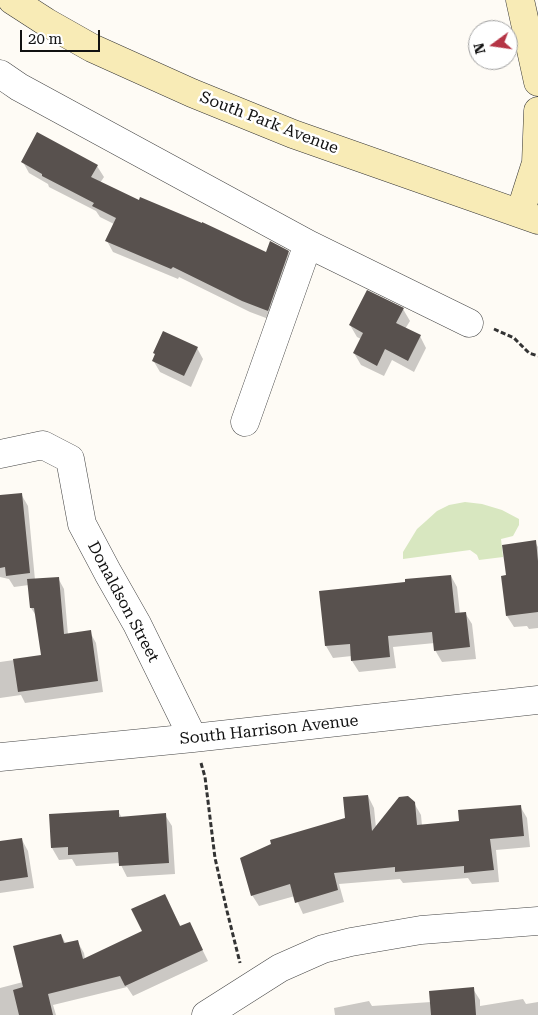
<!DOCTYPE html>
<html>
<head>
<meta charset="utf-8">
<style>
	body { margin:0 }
	#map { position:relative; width:538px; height:1015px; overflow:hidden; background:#fefbf5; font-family:"Roboto Serif",serif }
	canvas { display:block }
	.north { position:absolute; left:468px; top:20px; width:50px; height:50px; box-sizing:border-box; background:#fff; border:1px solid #a0a0a0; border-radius:50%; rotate:256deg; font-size:14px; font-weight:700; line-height:20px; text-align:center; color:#111 }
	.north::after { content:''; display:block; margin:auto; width:18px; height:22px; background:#b53445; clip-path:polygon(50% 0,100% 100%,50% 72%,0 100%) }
	.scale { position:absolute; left:20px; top:30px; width:80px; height:22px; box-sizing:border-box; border:2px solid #111; border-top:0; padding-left:6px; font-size:15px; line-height:18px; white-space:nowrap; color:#111; -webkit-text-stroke:4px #fff; paint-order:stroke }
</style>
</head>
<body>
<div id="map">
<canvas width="538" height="1015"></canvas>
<div class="north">N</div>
<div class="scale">20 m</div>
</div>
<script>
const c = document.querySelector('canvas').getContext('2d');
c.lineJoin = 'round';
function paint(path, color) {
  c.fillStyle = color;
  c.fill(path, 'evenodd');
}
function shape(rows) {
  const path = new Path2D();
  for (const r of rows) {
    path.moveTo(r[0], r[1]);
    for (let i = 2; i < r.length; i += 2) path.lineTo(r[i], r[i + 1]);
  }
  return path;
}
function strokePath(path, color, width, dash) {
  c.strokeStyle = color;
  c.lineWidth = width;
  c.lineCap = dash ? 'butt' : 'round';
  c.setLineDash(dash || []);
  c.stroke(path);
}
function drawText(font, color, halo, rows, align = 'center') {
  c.font = font + ' "Roboto Serif",serif';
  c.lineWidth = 5;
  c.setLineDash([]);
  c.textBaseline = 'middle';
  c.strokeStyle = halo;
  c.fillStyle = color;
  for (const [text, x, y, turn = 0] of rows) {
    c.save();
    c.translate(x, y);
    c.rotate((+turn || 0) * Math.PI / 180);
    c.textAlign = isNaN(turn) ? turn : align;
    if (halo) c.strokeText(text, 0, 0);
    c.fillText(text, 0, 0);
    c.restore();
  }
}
const green = shape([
	[465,502,482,504,502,510,519,519,519,525,513,536,501,539,503,557,479,560,477,555,470,550,403,559,403,552,417,529,426,521,437,511,449,505]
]);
const shadow = shape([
	[23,162,97,166,104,177,100,183,140,201,267,254,288,252,294,263,274,321,250,312,179,277,178,279,113,252,107,241,114,224,100,217,96,211,49,187,48,184,29,173],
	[403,309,410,321,405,329,420,336,426,348,414,372,392,360,384,376,361,365,354,353,361,339,357,337,350,325],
	[197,348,203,359,191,387,160,372,153,360],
	[21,494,28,506,35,580,58,578,64,589,68,635,90,632,96,643,103,692,25,703,21,695,0,698,0,662,42,656,37,617,31,608,29,585,14,587,9,579,0,577,0,497],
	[535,542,538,547,538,628,529,629,527,626,514,627,507,616,502,577,507,576],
	[451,576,457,587,460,614,465,613,472,624,476,659,442,662,435,650,435,643,393,647,396,668,359,672,352,661,352,656,333,658,326,646,321,592,407,583],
	[368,796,374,808,376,828,414,803,421,815,422,826,461,822,520,806,527,818,530,847,496,850,499,882,472,884,468,878,403,883,400,879,339,884,344,902,303,914,295,896,259,906,252,895,346,819],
	[118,811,122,818,165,815,172,826,175,874,127,877,120,863,76,866,72,859,59,860,52,848,50,815],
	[22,840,28,851,34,888,0,893,0,843],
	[164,895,181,927,189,923,208,961,133,996,127,987,53,1005,56,1015,0,1015,0,988,23,982,61,935,66,944,77,941,84,953,85,959,143,932],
	[473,989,480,1000,480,1006,523,999,526,1004,538,1002,538,1015,335,1015,334,1008,369,1001,372,1006,431,1002]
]);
const building = shape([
	[37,132,98,165,91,177,139,200,140,197,202,223,202,222,266,252,270,241,289,251,268,311,242,301,173,267,171,269,105,241,116,218,92,206,94,203,42,176,42,174,21,162],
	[367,290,404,308,396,323,421,335,408,361,385,349,377,366,353,353,363,333,349,325],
	[163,331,198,347,184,376,152,361,155,354,153,353],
	[22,493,30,573,6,576,5,567,0,568,0,495],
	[536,540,538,561,538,612,506,616,501,576,506,575,502,545],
	[451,575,455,613,466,612,470,647,434,651,432,632,388,636,390,657,351,661,350,644,325,646,319,591,405,582,405,579],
	[59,577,64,634,91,630,98,681,18,692,13,659,41,655,34,608,30,608,27,579],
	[368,795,372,831,399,797,408,796,415,802,417,825,459,821,458,810,521,805,524,836,490,839,494,870,464,873,464,866,395,872,395,867,334,873,338,890,295,903,290,884,251,896,240,858,271,844,270,840,345,818,343,797],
	[119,810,119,817,166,813,169,863,119,866,118,852,68,855,68,847,51,848,49,814],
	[22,838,28,877,0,881,0,841],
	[165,894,180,926,190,922,203,950,125,986,120,976,48,994,53,1015,19,1015,13,990,23,987,13,946,61,934,64,943,78,940,83,959,142,931,131,909],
	[474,987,476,1015,431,1015,429,991]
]);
const path = shape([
	[494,329,514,338,529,353,538,356],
	[201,763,205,777,215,858,227,911,240,963]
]);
const street = shape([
	[0,74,19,87,308,244,469,323],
	[245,422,308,244],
	[0,454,43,445,70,459,82,524,108,573,137,624,193,738],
	[0,757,193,738,538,700],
	[206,1015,280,968,323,949,351,942,421,930,538,921]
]);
const secondary = shape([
	[12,0,46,22,92,48,192,93,293,134,538,220],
	[520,0,538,82],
	[520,213,536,163,538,111]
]);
const streetNames = [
	["South Park Avenue",269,123,21],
	["Donaldson Street",123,602,62],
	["South Harrison Avenue",269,730,-6]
];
paint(green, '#d8e7c0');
paint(shadow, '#0003');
paint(building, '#58514e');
strokePath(street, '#444', 29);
strokePath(secondary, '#333', 29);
strokePath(path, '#333', 3, [5, 2.5]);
strokePath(street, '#fff', 28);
strokePath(secondary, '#f8ebb6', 28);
drawText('16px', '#111', '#fff', streetNames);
</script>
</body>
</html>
